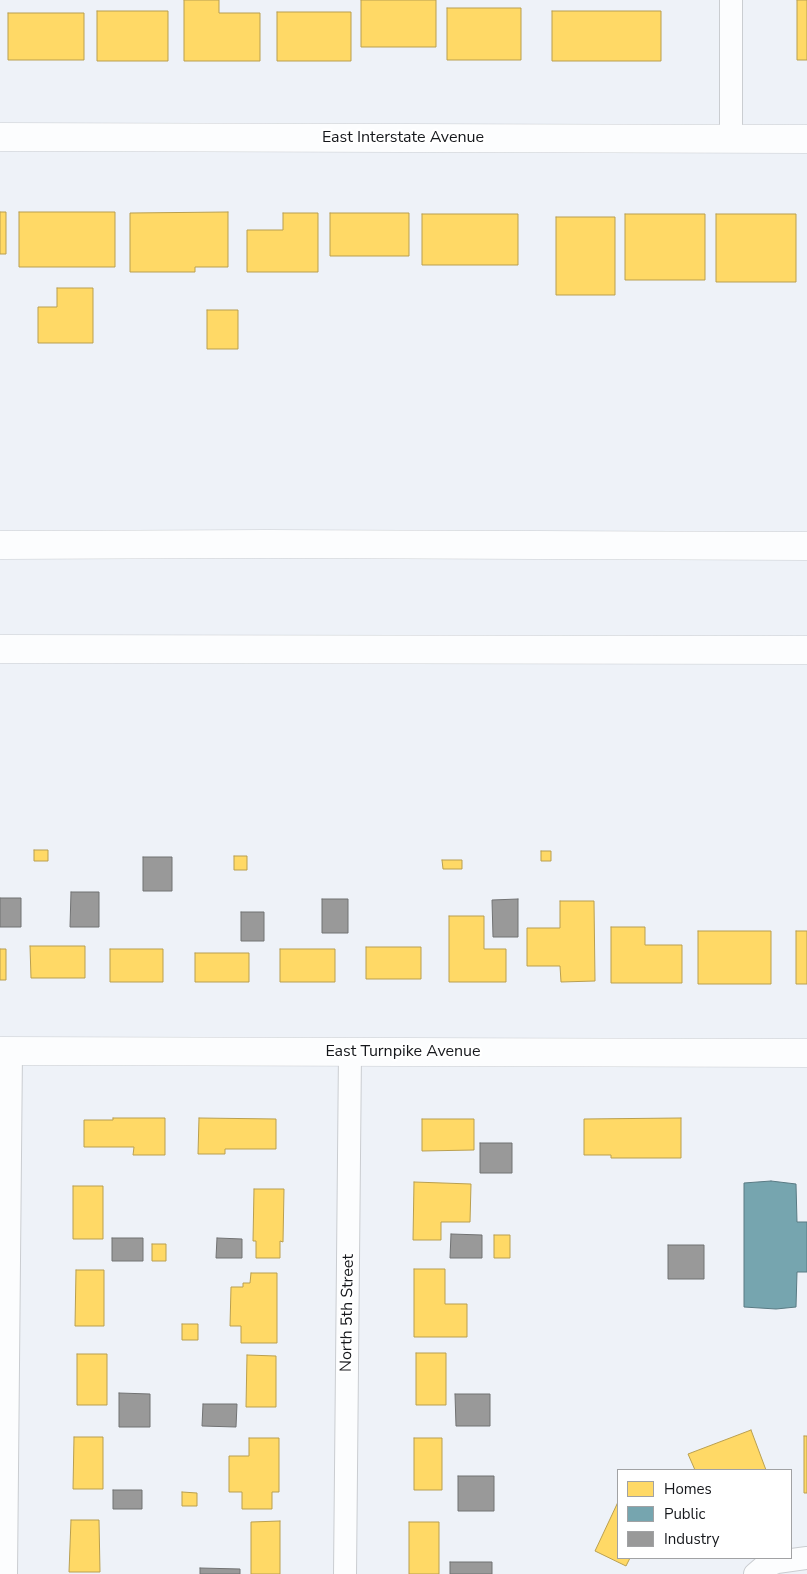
<!DOCTYPE html>
<html>
<head>
<meta charset="utf-8">
<style>
	body { margin:0 }
	#map { position:relative; width:807px; height:1574px; overflow:hidden; background:#eef2f8; font-family:"Nunito Sans",sans-serif }
	canvas { display:block }
	.legend { position:absolute; left:617px; top:1469px; width:175px; height:90px; box-sizing:border-box; background:#fff; border:1px solid #a1a2a4; margin:0; padding:6px 9px; list-style:none; font-size:15px; color:#15171b }
	.legend li { display:flex; align-items:center; gap:10px; height:25px }
	.legend b { width:25px; border:1px solid #a1a2a4 }
</style>
</head>
<body>
<div id="map">
<canvas width="807" height="1574"></canvas>
<ul class="legend">
<li><b style="height:14px;background:#ffd966"></b>Homes</li>
<li><b style="height:14px;background:#76a5af"></b>Public</li>
<li><b style="height:14px;background:#999"></b>Industry</li>
</ul>
</div>
<script>
const c = document.querySelector('canvas').getContext('2d');
c.lineJoin = 'round';
function paint(path, color) {
  c.fillStyle = color;
  c.fill(path, 'evenodd');
}
function shape(rows) {
  const path = new Path2D();
  for (const r of rows) {
    path.moveTo(r[0], r[1]);
    for (let i = 2; i < r.length; i += 2) path.lineTo(r[i], r[i + 1]);
  }
  return path;
}
function strokePath(path, color, width, dash) {
  c.strokeStyle = color;
  c.lineWidth = width;
  c.lineCap = dash ? 'butt' : 'round';
  c.setLineDash(dash || []);
  c.stroke(path);
}
function drawText(font, color, halo, rows, align = 'center') {
  c.font = font + ' "Nunito Sans",sans-serif';
  c.lineWidth = 5;
  c.setLineDash([]);
  c.textBaseline = 'middle';
  c.strokeStyle = halo;
  c.fillStyle = color;
  for (const [text, x, y, turn = 0] of rows) {
    c.save();
    c.translate(x, y);
    c.rotate((+turn || 0) * Math.PI / 180);
    c.textAlign = isNaN(turn) ? turn : align;
    if (halo) c.strokeText(text, 0, 0);
    c.fillText(text, 0, 0);
    c.restore();
  }
}
const homes = shape([
	[184,0,219,0,219,13,260,13,260,61,184,61,184,0],
	[361,0,436,0,436,47,361,47,361,0],
	[797,0,807,0,807,60,797,60,797,0],
	[447,8,521,8,521,60,447,60,447,8],
	[97,11,168,11,168,61,97,61,97,11],
	[552,11,661,11,661,61,552,61,552,11],
	[277,12,351,12,351,61,277,61,277,12],
	[8,13,84,13,84,60,8,60,8,13],
	[0,212,6,212,6,254,0,254,0,212],
	[19,212,115,212,115,267,19,267,19,212],
	[228,212,228,267,195,267,195,272,130,272,130,213,228,212],
	[283,213,318,213,318,272,247,272,247,230,283,230,283,213],
	[330,213,409,213,409,256,330,256,330,213],
	[422,214,518,214,518,265,422,265,422,214],
	[625,214,705,214,705,280,625,280,625,214],
	[716,214,796,214,796,282,716,282,716,214],
	[556,217,615,217,615,295,556,295,556,217],
	[57,288,93,288,93,343,38,343,38,307,57,307,57,288],
	[207,310,238,310,238,349,207,349,207,310],
	[34,850,48,850,48,861,34,861,34,850],
	[541,851,551,851,551,861,541,861,541,851],
	[234,856,247,856,247,870,234,870,234,856],
	[442,860,462,860,462,869,443,869,442,860],
	[560,901,594,901,595,981,561,982,560,966,527,966,527,928,560,928,560,901],
	[449,916,484,916,484,949,506,949,506,982,449,982,449,916],
	[611,927,645,927,645,945,682,945,682,983,611,983,611,927],
	[698,931,771,931,771,984,698,984,698,931],
	[796,931,807,931,807,984,796,984,796,931],
	[30,946,85,946,85,978,31,978,30,946],
	[366,947,421,947,421,979,366,979,366,947],
	[0,949,6,949,6,980,0,980,0,949],
	[110,949,163,949,163,982,110,982,110,949],
	[280,949,335,949,335,982,280,982,280,949],
	[195,953,249,953,249,982,195,982,195,953],
	[113,1118,165,1118,165,1155,133,1155,134,1147,84,1147,84,1120,113,1120,113,1118],
	[199,1118,276,1119,276,1149,225,1149,225,1154,198,1154,199,1118],
	[681,1118,681,1158,611,1158,611,1155,584,1155,584,1119,681,1118],
	[422,1119,474,1119,474,1150,422,1151,422,1119],
	[414,1182,471,1184,470,1222,441,1222,441,1240,413,1240,414,1182],
	[73,1186,103,1186,103,1239,73,1239,73,1186],
	[254,1189,284,1189,283,1242,280,1241,280,1258,256,1258,256,1241,253,1241,254,1189],
	[494,1235,510,1235,510,1258,494,1258,494,1235],
	[152,1244,166,1244,166,1261,152,1261,152,1244],
	[414,1269,445,1269,445,1304,467,1304,467,1337,414,1337,414,1269],
	[76,1270,104,1270,104,1326,75,1326,76,1270],
	[251,1273,277,1273,277,1343,241,1343,241,1326,230,1326,231,1287,243,1287,243,1283,250,1283,251,1273],
	[182,1324,198,1324,198,1340,182,1340,182,1324],
	[416,1353,446,1353,446,1405,416,1405,416,1353],
	[77,1354,107,1354,107,1405,77,1405,77,1354],
	[247,1355,276,1356,276,1407,246,1407,247,1355],
	[751,1430,766,1470,695,1470,688,1454,751,1430],
	[804,1436,807,1436,807,1493,804,1493,804,1436],
	[74,1437,103,1437,103,1489,73,1489,74,1437],
	[249,1438,279,1438,279,1492,272,1492,272,1509,242,1509,242,1492,229,1492,229,1456,249,1456,249,1438],
	[414,1438,442,1438,442,1490,414,1490,414,1438],
	[182,1492,197,1493,197,1506,182,1506,182,1492],
	[618,1502,618,1558,630,1558,626,1566,595,1551,618,1502],
	[71,1520,99,1520,100,1572,69,1572,71,1520],
	[280,1521,280,1574,251,1574,251,1522,280,1521],
	[409,1522,439,1522,439,1574,409,1574,409,1522]
]);
const public = shape([
	[771,1181,796,1184,797,1222,807,1222,807,1272,797,1272,796,1307,776,1309,744,1307,744,1183,771,1181]
]);
const industry = shape([
	[143,857,172,857,172,891,143,891,143,857],
	[71,892,99,892,99,927,70,927,71,892],
	[0,898,21,898,21,927,0,927,0,898],
	[322,899,348,899,348,933,322,933,322,899],
	[518,899,518,937,493,937,492,900,518,899],
	[241,912,264,912,264,941,241,941,241,912],
	[480,1143,512,1143,512,1173,480,1173,480,1143],
	[451,1234,482,1235,482,1258,450,1258,451,1234],
	[112,1238,143,1238,143,1261,112,1261,112,1238],
	[217,1238,242,1239,242,1258,216,1258,217,1238],
	[668,1245,704,1245,704,1279,668,1279,668,1245],
	[119,1393,150,1394,150,1427,119,1427,119,1393],
	[455,1394,490,1394,490,1426,456,1426,455,1394],
	[203,1404,237,1404,236,1427,202,1426,203,1404],
	[458,1476,494,1476,494,1511,458,1511,458,1476],
	[113,1490,142,1490,142,1509,113,1509,113,1490],
	[450,1562,492,1562,492,1574,450,1574,450,1562],
	[200,1568,240,1569,240,1574,200,1574,200,1568]
]);
const street = shape([
	[731,139,731,0],
	[6,1574,11,1051],
	[345,1574,350,1052],
	[755,1574,762,1568,777,1562,807,1558]
]);
const secondary = shape([
	[0,137,807,139],
	[0,1051,807,1053]
]);
const highway = shape([
	[0,545,267,544,807,546],
	[0,649,807,650]
]);
const streetNames = [
	["East Interstate Avenue",403,138],
	["East Turnpike Avenue",403,1052],
	["North 5th Street",348,1313,-89]
];
paint(homes, '#ffd966');
strokePath(homes, '#b99f50', 1);
paint(public, '#76a5af');
strokePath(public, '#597a83', 1);
paint(industry, '#999');
strokePath(industry, '#717273', 1);
strokePath(street, '#cacdd1', 24);
strokePath(secondary, '#cacdd1', 29);
strokePath(highway, '#cacdd1', 29);
strokePath(street, '#fcfdfe', 22);
strokePath(secondary, '#fcfdfe', 28);
strokePath(highway, '#fcfdfe', 28);
drawText('16px', '#15171b', '#fff', streetNames);
</script>
</body>
</html>
